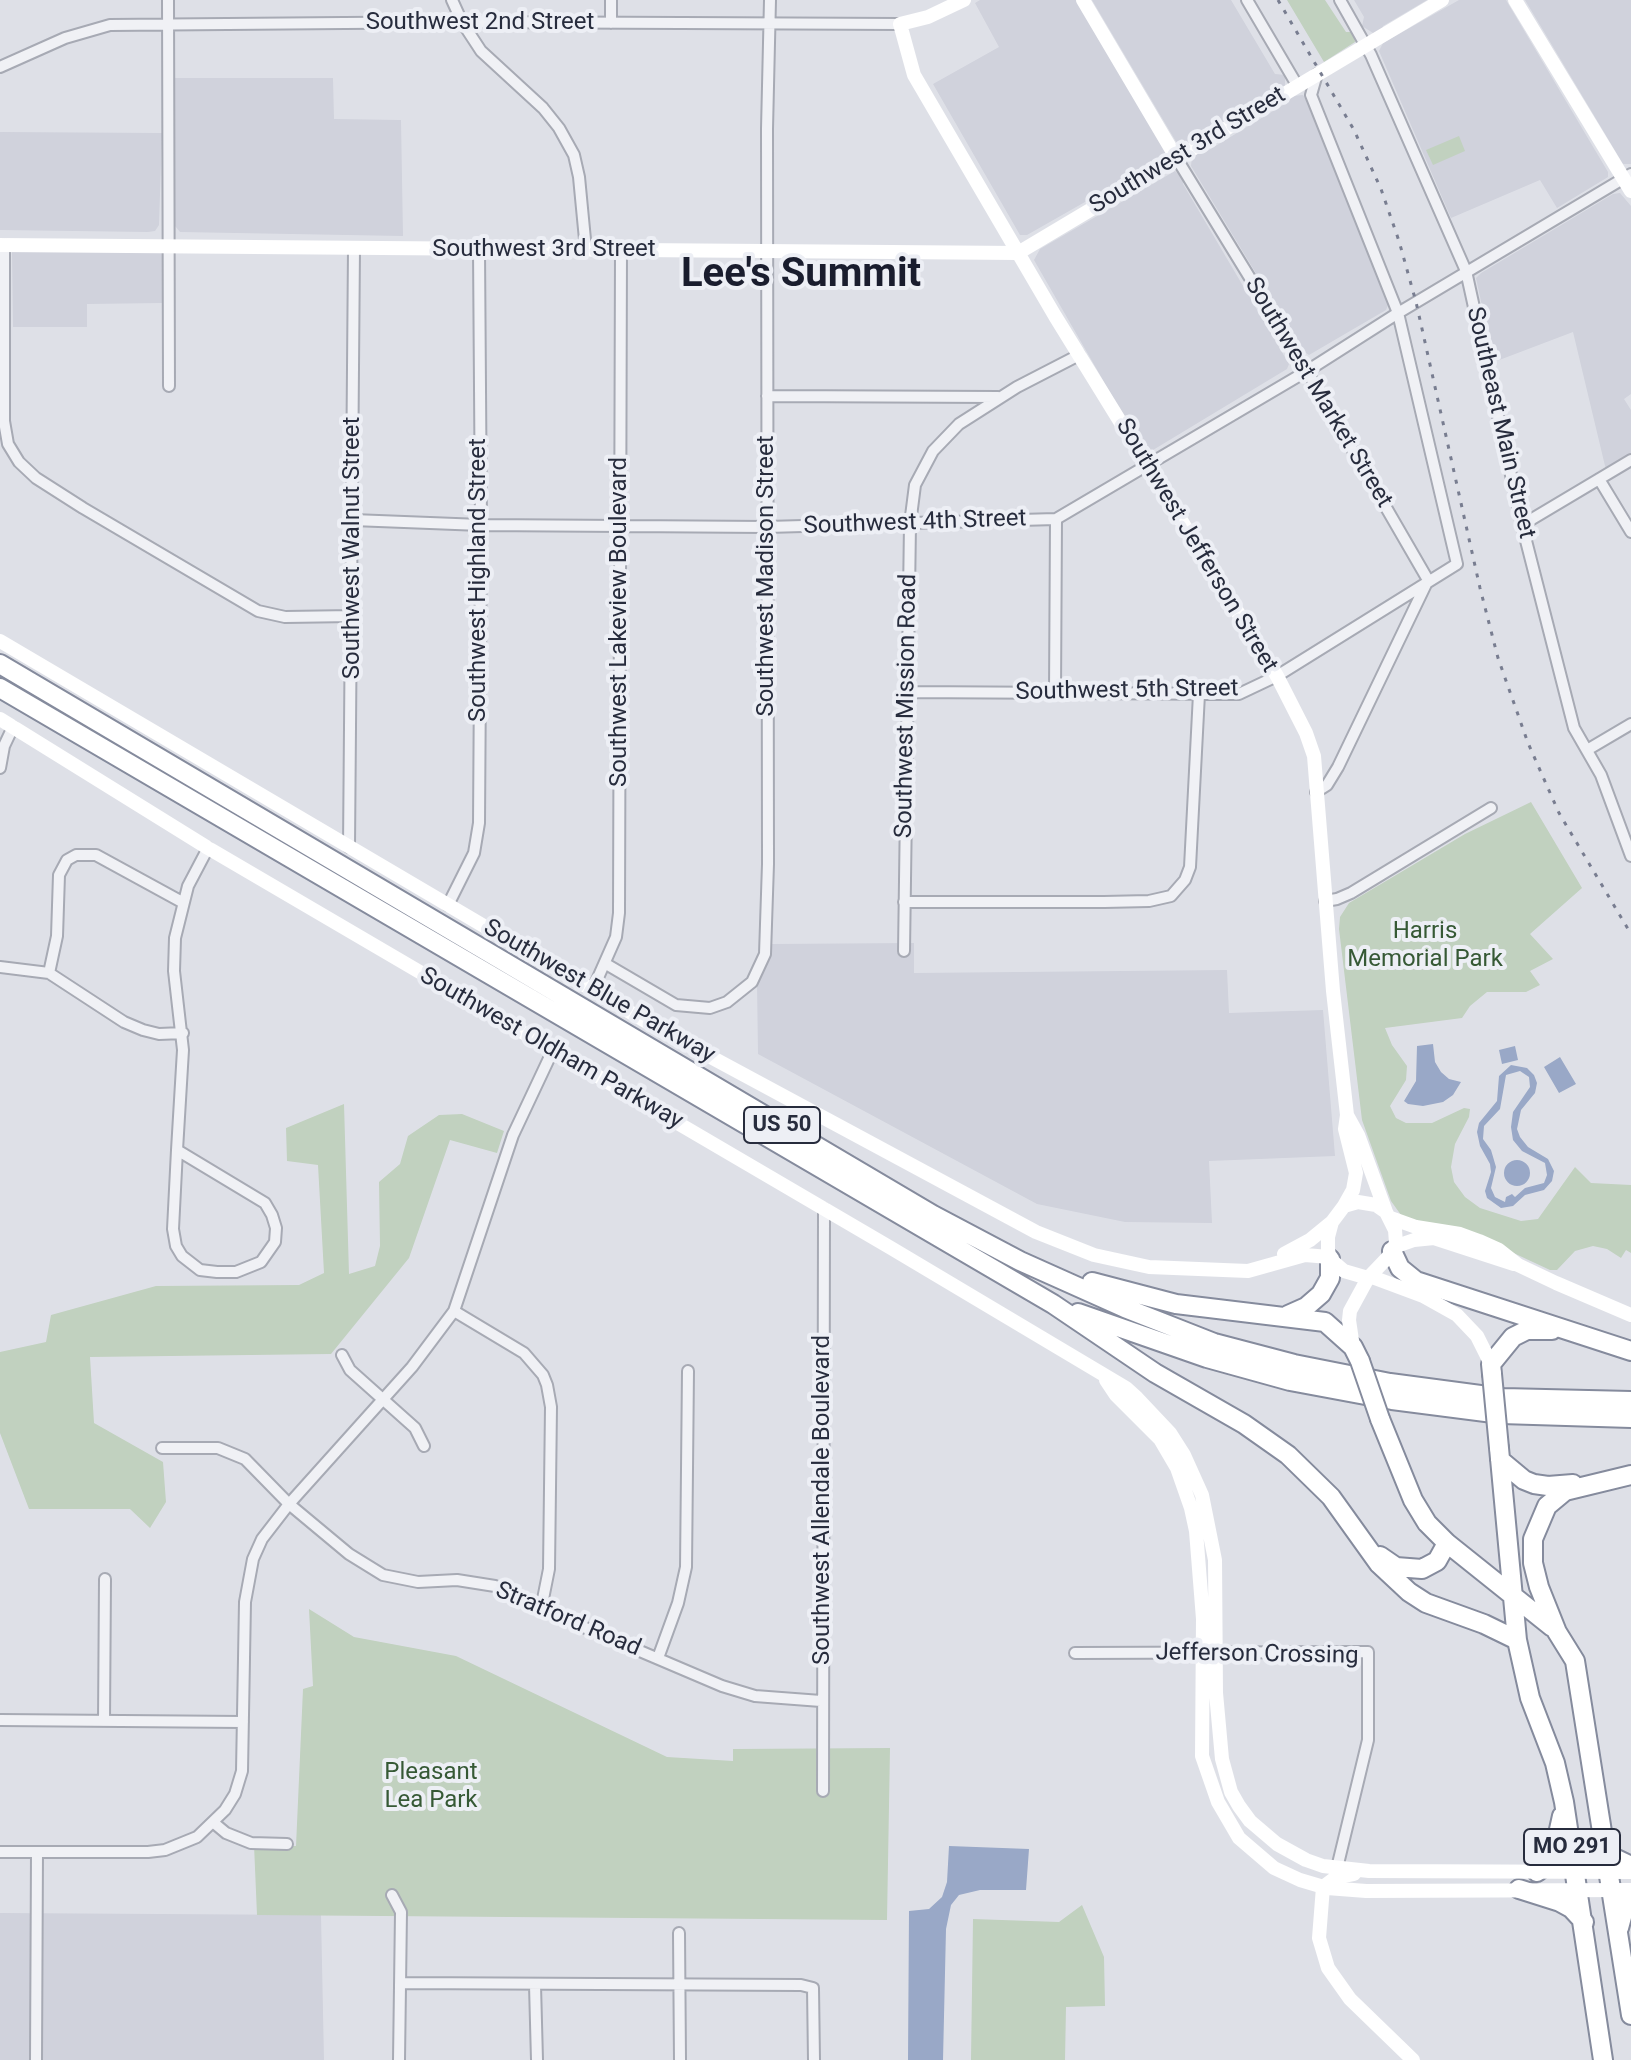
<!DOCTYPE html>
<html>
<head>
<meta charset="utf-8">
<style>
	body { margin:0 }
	canvas { display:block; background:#dee0e7 }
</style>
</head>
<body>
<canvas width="1631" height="2060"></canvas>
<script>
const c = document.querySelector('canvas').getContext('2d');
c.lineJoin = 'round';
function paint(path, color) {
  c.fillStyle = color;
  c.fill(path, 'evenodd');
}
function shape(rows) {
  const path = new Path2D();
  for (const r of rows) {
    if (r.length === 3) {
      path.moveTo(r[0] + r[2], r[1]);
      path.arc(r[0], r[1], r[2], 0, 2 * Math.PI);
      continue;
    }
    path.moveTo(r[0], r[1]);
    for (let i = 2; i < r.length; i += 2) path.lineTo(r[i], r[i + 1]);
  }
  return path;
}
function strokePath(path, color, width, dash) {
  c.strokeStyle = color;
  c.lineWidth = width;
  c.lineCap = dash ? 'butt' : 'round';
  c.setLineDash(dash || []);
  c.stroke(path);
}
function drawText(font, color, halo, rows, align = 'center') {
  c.font = font + ' Roboto,sans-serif';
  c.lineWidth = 8;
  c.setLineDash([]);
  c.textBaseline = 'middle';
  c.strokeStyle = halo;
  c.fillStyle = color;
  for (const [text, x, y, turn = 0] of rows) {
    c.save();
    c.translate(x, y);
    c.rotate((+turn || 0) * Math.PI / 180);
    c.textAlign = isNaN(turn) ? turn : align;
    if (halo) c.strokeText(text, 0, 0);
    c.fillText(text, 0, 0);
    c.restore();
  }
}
const built = shape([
	[980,0,1076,0,1166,153,1164,157,1027,235,1020,235,933,84,999,47,975,3],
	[1092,0,1231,0,1275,74,1285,75,1285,86,1277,93,1273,92,1195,139,1192,144,1178,145],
	[1354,0,1427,0,1383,26,1382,30,1373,33,1362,26,1364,17],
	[1459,0,1506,0,1608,172,1608,177,1557,208,1540,180,1451,218,1379,51,1383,43],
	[1525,0,1631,0,1631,164,1623,164],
	[171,78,333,78,334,119,401,120,403,236,180,232,171,221],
	[1303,95,1310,106,1389,303,1386,310,1309,355,1303,351,1191,166,1192,157,1198,154,1204,153,1288,102,1293,96],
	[0,132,162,133,159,225,155,231,148,232,0,230],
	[1175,171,1184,179,1183,184,1289,364,1287,369,1153,450,1147,451,1142,448,1034,260,1040,249],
	[1620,193,1631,206,1631,394,1624,399,1631,410,1631,454,1606,470,1573,332,1494,362,1476,278,1481,273,1613,194],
	[163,249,163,303,87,304,87,327,13,327,12,252],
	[914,943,914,973,1227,970,1229,1013,1323,1010,1335,1156,1209,1161,1212,1223,1125,1222,1037,1204,758,1054,757,982,765,970,771,944],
	[0,1913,321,1915,324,2060,0,2060]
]);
const green = shape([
	[1287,0,1325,0,1346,32,1354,32,1355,42,1324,62],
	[1459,136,1465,151,1433,165,1426,150],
	[1531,802,1582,888,1530,934,1553,959,1530,971,1540,985,1526,992,1487,992,1470,1006,1462,1018,1385,1028,1392,1045,1407,1066,1406,1080,1390,1106,1396,1118,1406,1123,1432,1123,1464,1108,1470,1109,1469,1117,1455,1144,1451,1167,1454,1182,1465,1197,1480,1208,1521,1221,1538,1219,1575,1167,1591,1183,1631,1185,1631,1253,1626,1250,1621,1258,1607,1249,1593,1246,1575,1251,1557,1270,1550,1270,1462,1229,1428,1225,1401,1215,1391,1201,1362,1120,1339,929,1340,917,1349,903,1465,834],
	[344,1104,349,1274,375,1266,380,1246,379,1182,400,1164,408,1136,439,1115,462,1114,504,1131,497,1153,450,1140,409,1258,331,1354,90,1357,94,1423,163,1462,166,1502,150,1528,130,1509,29,1509,0,1433,0,1352,46,1342,51,1315,156,1286,299,1285,324,1273,318,1165,287,1161,286,1128],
	[309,1609,354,1637,456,1656,667,1757,733,1761,733,1749,890,1748,887,1920,257,1915,254,1845,296,1846,303,1689,313,1686],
	[1082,1905,1104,1957,1105,2006,1066,2007,1065,2060,971,2060,973,1919,1059,1922]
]);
const water = shape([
	[1433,1044,1435,1062,1441,1072,1449,1079,1461,1082,1453,1095,1443,1102,1423,1106,1408,1104,1404,1101,1416,1081,1417,1046],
	[1515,1046,1518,1060,1502,1064,1499,1050],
	[1560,1057,1576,1084,1559,1093,1544,1067],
	[1511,1065,1527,1068,1534,1075,1537,1083,1535,1093,1521,1110,1517,1129,1520,1137,1528,1147,1548,1159,1554,1171,1552,1181,1544,1190,1525,1195,1513,1206,1501,1208,1487,1198,1485,1191,1491,1172,1490,1164,1480,1146,1477,1132,1479,1123,1497,1101,1499,1076],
	[1520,1071,1529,1077,1530,1087,1513,1112,1511,1127,1513,1140,1522,1151,1545,1163,1547,1175,1544,1183,1525,1188,1515,1197,1512,1194,1506,1197,1505,1202,1495,1197,1491,1188,1496,1167,1491,1150,1483,1139,1484,1126,1500,1109,1506,1075],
	[1517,1173,13],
	[949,1846,1029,1849,1026,1890,980,1890,959,1895,951,1905,946,1929,943,2060,908,2060,909,1911,929,1909,942,1897,947,1882]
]);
const street = shape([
	[168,0,169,386],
	[452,0,462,22,481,51,543,108,559,128,574,155,579,177,586,250],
	[1247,0,1297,85],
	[1340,0,1371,55,1466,271,1522,525,1574,728,1601,775,1631,856],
	[611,23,611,0],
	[0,67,65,38,110,25,462,22,900,24],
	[1177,159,1307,371,1428,580,1338,767,1327,785,1316,792],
	[4,245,4,421,8,444,19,462,36,478,83,508,258,611,285,617,353,616],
	[767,396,998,397],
	[1599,479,1631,532],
	[353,520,481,525,767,527,1056,519,1307,371,1398,313,1631,174],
	[1522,525,1631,460],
	[907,692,1239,694,1277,676,1457,564,1398,313,1311,95,1317,74],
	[1055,693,1056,519],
	[1587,750,1631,724],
	[0,768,4,746,13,727],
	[349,847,354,248],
	[1325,901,1337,899,1351,893,1491,808],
	[904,902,1104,902,1149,901,1171,896,1185,880,1190,867,1199,694],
	[448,905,474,853,479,823,481,525,479,250],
	[904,951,910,524,915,485,933,451,959,424,1017,387,1079,355],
	[606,964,676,1005,710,1008,727,1002,752,982,765,954,768,864,767,129,770,0],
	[0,967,49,973,124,1022,143,1030,159,1034,183,1033],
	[49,973,57,936,59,875,67,860,76,855,96,855,182,902],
	[593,989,616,937,619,913,621,250],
	[177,1150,265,1203,272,1215,276,1228,275,1242,261,1262,236,1272,217,1272,200,1270,182,1256,176,1246,173,1229,177,1150],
	[177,1150,183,1050,174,971,175,938,188,886,208,848],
	[454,1311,524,1353,543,1375,547,1385,551,1407,549,1569,541,1609],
	[342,1355,350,1370,415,1428,424,1446],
	[162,1448,218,1448,245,1459,289,1504,349,1554,383,1575,418,1582,457,1580,495,1586,541,1609,722,1686,755,1696,821,1701],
	[1075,1653,1368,1652,1368,1740,1337,1868],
	[658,1658,678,1603,686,1567,688,1371],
	[0,1720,243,1722],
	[104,1721,105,1579],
	[823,1791,824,1209],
	[214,1823,226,1833,251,1843,287,1844],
	[0,1852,148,1852,165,1850,197,1837,225,1810,235,1794,242,1771,245,1602,253,1559,262,1539,289,1504,412,1367,454,1311,513,1135,553,1050],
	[392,1895,401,1912,399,2060],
	[679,1933,680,2060],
	[401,1983,801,1985,813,1988,814,2060],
	[535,1985,537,2060],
	[36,2060,37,1852]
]);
const secondary = shape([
	[964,0,928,17,900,24,914,75,1055,316,1277,676,1306,733,1314,756,1333,991,1347,1115,1345,1129,1356,1173,1353,1190,1344,1206],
	[1083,0,1177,159],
	[1515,0,1631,191],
	[0,245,1018,253,1442,0],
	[0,641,657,1028,1036,1232,1094,1255,1149,1267,1248,1271,1305,1255,1329,1257],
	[0,719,208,848,891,1248,1126,1388,1137,1398,1170,1433,1184,1455,1202,1495,1215,1560,1216,1693,1222,1759,1231,1792,1239,1806,1250,1821,1277,1844,1306,1860,1323,1866,1369,1871,1631,1872],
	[1347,1115,1358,1135,1386,1212],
	[1358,1202,1376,1205,1386,1212,1395,1230,1396,1243,1391,1254,1368,1278,1344,1271,1330,1259,1328,1250,1328,1237,1332,1222,1344,1206,1358,1202],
	[1391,1218,1416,1227,1460,1234,1479,1241,1499,1250,1518,1265,1556,1283,1631,1315],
	[1394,1247,1414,1240,1434,1238,1514,1264],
	[1284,1254,1310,1240,1332,1222],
	[1372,1277,1423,1296,1457,1315,1477,1336,1491,1364],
	[1353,1347,1349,1320,1350,1311,1368,1278],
	[1106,1380,1116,1395,1160,1439,1177,1468,1191,1508,1196,1531,1203,1619,1202,1756,1218,1802,1239,1838,1274,1868,1300,1880,1327,1888,1366,1891,1631,1890],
	[1354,1874,1335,1878,1323,1887,1319,1938,1328,1968,1350,1999,1413,2060]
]);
const highway = shape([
	[0,664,933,1215,1020,1261,1125,1308,1214,1343,1294,1364,1390,1383,1503,1398,1631,1401],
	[0,688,1053,1304,1155,1373,1244,1424,1288,1455,1331,1497,1379,1564,1409,1592,1426,1603,1484,1624,1517,1640],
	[1392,1251,1400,1268,1416,1281,1631,1351],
	[1092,1282,1176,1304,1325,1322,1353,1347,1360,1361],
	[1078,1313,1207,1358,1290,1381,1392,1400,1501,1414,1631,1418],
	[1288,1315,1306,1307,1321,1294,1330,1278,1330,1259],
	[1492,1374,1491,1364,1513,1337,1527,1330,1552,1330],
	[1380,1419,1413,1500,1427,1523,1447,1543,1552,1627],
	[1499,1448,1517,1640,1530,1698,1555,1763,1564,1802,1603,2060],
	[1500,1460,1524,1480,1534,1484,1548,1486,1573,1484],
	[1631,1475,1565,1491,1547,1506,1533,1539,1533,1563,1539,1587,1557,1632,1575,1661,1631,2015],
	[1380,1556,1396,1567,1422,1569,1437,1561,1447,1543],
	[1604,1853,1631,1866],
	[1537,1872,1546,1865,1554,1852,1562,1816],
	[1519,1889,1560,1902,1571,1908,1584,1922],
	[1619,1928,1623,1913,1631,1898]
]);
const rail = shape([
	[1278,0,1354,130,1381,189,1399,241,1416,302,1480,588,1498,658,1528,743,1559,813,1631,934]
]);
const highwayBridge = shape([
	[1360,1361,1380,1419],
	[1492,1374,1499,1448]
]);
const shields = [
	[782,1125,76],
	[1572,1847,96]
];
const shieldNames = [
	["US 50",782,1125],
	["MO 291",1572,1847]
];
const streetNames = [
	["Southwest 2nd Street",480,23],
	["Southwest 3rd Street",1188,151,-31],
	["Southwest 3rd Street",544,250],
	["Southwest Market Street",1318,393,59],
	["Southeast Main Street",1500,423,77],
	["Southwest 4th Street",915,523,-2],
	["Southwest Jefferson Street",1196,546,59],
	["Southwest Walnut Street",353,548,-90],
	["Southwest Madison Street",767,576,-90],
	["Southwest Highland Street",479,580,-90],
	["Southwest Lakeview Boulevard",620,622,-90],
	["Southwest 5th Street",1127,691,-1],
	["Southwest Mission Road",907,706,-89],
	["Southwest Blue Parkway",599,992,30],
	["Southwest Oldham Parkway",551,1049,30],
	["Southwest Allendale Boulevard",823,1500,-90],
	["Stratford Road",568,1620,23],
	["Jefferson Crossing",1257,1655,1]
];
const parkNames = [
	["Harris",1425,932],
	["Memorial Park",1425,960],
	["Pleasant",431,1773],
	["Lea Park",431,1801]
];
const townNames = [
	["Lee's Summit",801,276]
];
paint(built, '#d0d2dc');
paint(green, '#c1d1bf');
paint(water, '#99a8c7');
strokePath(street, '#a7aab4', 14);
strokePath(highway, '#858b9d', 22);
strokePath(street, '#f0f1f5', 10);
strokePath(secondary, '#fff', 14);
strokePath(highway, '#fff', 18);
strokePath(rail, '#787d90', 3, [4, 8]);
strokePath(highwayBridge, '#858b9d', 22, []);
strokePath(highwayBridge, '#fff', 18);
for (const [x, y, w] of shields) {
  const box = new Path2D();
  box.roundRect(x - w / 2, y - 18, w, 36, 6);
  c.fillStyle = '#edeff5';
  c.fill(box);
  strokePath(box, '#272c3d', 2);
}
drawText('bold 22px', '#272c3d', null, shieldNames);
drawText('24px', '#272c3d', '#edeff5', streetNames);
drawText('24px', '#365935', '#edeff5', parkNames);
drawText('bold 40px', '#1a1d2e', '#edeff5', townNames);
</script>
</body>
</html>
